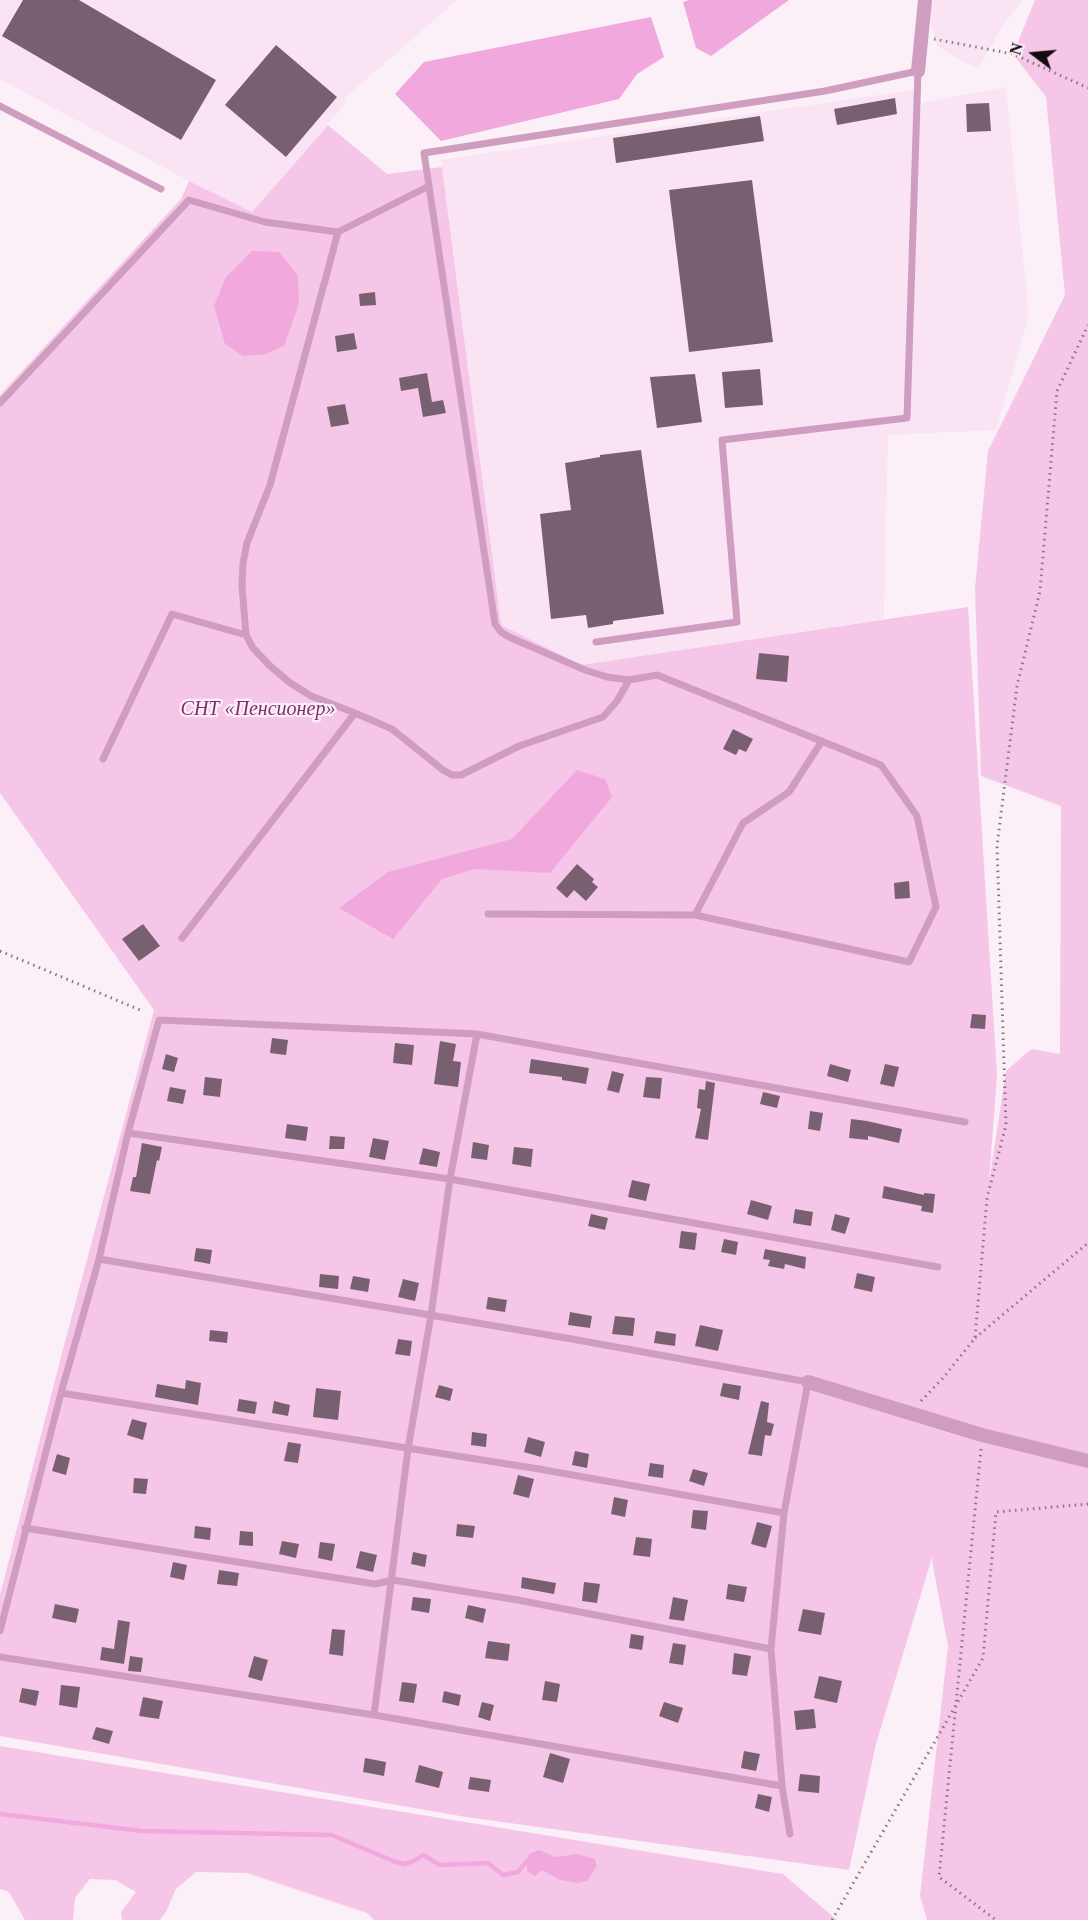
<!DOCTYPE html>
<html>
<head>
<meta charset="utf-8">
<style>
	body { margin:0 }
	#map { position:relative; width:1088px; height:1920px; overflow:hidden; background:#fcf0f8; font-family:"Times New Roman",serif }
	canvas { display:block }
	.north { position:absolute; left:1004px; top:24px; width:60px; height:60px; -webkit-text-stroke:4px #fcf0f8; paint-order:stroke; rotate:286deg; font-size:16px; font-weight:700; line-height:24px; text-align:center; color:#140a11 }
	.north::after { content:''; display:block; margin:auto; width:21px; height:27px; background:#140a11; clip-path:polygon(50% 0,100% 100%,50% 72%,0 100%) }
</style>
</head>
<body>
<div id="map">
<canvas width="1088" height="1920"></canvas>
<div class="north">N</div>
</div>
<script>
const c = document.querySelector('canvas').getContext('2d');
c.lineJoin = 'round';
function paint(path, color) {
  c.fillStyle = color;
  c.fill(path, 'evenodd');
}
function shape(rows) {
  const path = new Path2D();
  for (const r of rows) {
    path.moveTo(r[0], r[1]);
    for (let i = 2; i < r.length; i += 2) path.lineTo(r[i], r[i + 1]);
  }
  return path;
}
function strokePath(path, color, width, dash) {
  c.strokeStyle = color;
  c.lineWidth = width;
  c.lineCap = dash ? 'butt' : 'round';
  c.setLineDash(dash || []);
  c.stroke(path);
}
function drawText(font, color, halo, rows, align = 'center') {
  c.font = font + ' "Times New Roman",serif';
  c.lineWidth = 4.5;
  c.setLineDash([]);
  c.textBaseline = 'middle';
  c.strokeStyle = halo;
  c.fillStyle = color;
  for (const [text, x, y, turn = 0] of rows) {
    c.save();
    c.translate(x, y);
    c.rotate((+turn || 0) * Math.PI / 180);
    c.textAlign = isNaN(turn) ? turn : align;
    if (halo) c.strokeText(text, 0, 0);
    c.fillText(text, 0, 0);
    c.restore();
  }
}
const built = shape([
	[0,0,457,0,346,97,345,104,252,212,189,181,0,79],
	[929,0,1023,0,1005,22,978,69,954,57,937,45,927,11],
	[1006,87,1029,315,996,430,888,435,884,619,581,665,500,625,441,160,918,89,921,103]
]);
const green = shape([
	[1035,0,1088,0,1088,1920,927,1920,920,1896,948,1646,932,1561,933,1554,876,1744,849,1870,466,1817,0,1736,0,1595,63,1349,154,1010,0,793,0,395,181,199,189,181,252,212,328,125,387,174,442,167,501,625,581,665,968,607,997,1075,989,1182,1006,1071,1031,1049,1060,1054,1061,806,981,776,975,588,988,451,1065,295,1046,97,1013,54],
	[0,1746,783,1874,837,1920,374,1920,367,1913,247,1873,196,1872,176,1889,166,1912,160,1920,122,1920,121,1912,136,1892,115,1880,90,1879,75,1898,73,1920,25,1920,9,1892,0,1889]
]);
const water = shape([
	[689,0,789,0,711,56,696,48,683,2],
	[651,17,664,57,637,74,619,99,441,141,395,94,424,62],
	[252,251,279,252,298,276,299,304,284,346,266,354,243,356,225,344,214,306,226,277],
	[577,770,605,779,612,797,550,873,474,869,442,879,393,939,339,908,388,872,512,839],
	[539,1850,556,1857,577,1854,595,1859,597,1866,587,1881,578,1883,560,1880,542,1870,535,1876,527,1871,527,1861,529,1854]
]);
const stream = shape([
	[0,1814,142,1831,332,1835,393,1861,404,1864,414,1861,423,1855,440,1865,488,1863,503,1875,518,1872,527,1861]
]);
const building = shape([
	[23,0,79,0,216,80,181,140,2,36],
	[276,45,337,97,286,157,225,105],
	[895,98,897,114,837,125,834,109],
	[989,103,991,131,967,132,966,104],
	[760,116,764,141,616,163,613,138],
	[752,180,773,342,689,352,669,190],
	[375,292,376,305,360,306,359,294],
	[354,333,357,349,337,352,335,336],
	[760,369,763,405,725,408,722,372],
	[427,373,432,402,443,400,446,413,423,417,418,388,401,391,399,378],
	[695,374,702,422,657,428,650,377],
	[345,404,349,424,331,427,327,407],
	[641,450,664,614,613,621,613,624,588,628,586,615,551,619,540,514,571,510,565,463,600,457,600,455],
	[759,653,789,656,787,682,756,679],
	[733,729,753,739,746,752,739,749,736,755,723,749],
	[577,864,594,879,592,882,598,887,586,901,574,890,567,898,556,888],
	[909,881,910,898,895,899,894,883],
	[143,924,160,946,139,961,122,939],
	[972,1014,986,1015,985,1029,970,1028],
	[272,1038,288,1040,286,1055,270,1053],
	[440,1041,456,1044,453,1061,461,1062,458,1087,434,1084],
	[395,1043,414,1045,412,1065,393,1063],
	[166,1054,178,1058,174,1072,162,1069],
	[531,1059,589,1068,586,1084,562,1080,562,1077,529,1073],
	[830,1064,851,1070,848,1082,827,1076],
	[885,1064,899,1067,894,1087,880,1084],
	[612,1071,624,1074,619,1093,607,1090],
	[205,1077,222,1079,220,1097,203,1095],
	[646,1077,662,1078,660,1099,643,1097],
	[706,1081,715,1083,708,1140,695,1138,701,1109,697,1108,699,1089,705,1090],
	[170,1087,186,1090,183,1104,167,1101],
	[763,1092,780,1096,777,1108,760,1104],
	[810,1111,823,1113,820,1131,808,1129],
	[851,1119,867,1121,902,1129,899,1143,868,1136,868,1140,849,1138],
	[287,1124,308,1127,306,1141,285,1138],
	[330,1136,345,1137,344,1149,329,1149],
	[373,1138,389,1141,385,1160,369,1157],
	[473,1142,489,1145,487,1160,471,1158],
	[142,1143,162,1147,159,1161,157,1160,150,1194,130,1191,133,1177,136,1177],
	[514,1147,533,1149,531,1167,512,1164],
	[423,1148,440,1152,437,1167,419,1164],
	[632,1180,650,1184,646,1201,628,1197],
	[884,1186,924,1195,924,1193,935,1194,933,1213,921,1211,922,1206,882,1198],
	[751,1200,772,1206,768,1220,747,1214],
	[795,1209,813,1212,811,1226,793,1223],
	[591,1214,608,1218,605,1230,588,1226],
	[835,1214,850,1218,845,1234,831,1230],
	[681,1231,697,1233,695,1250,679,1248],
	[724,1239,738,1242,736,1255,721,1252],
	[196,1248,212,1250,210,1264,194,1261],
	[765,1249,806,1257,805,1269,785,1264,784,1269,768,1266,770,1260,763,1259],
	[857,1273,875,1277,872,1292,854,1288],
	[320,1274,339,1276,338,1289,319,1287],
	[353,1276,370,1279,368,1292,350,1289],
	[403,1279,419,1283,415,1301,398,1297],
	[488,1297,507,1300,505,1312,486,1309],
	[570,1312,592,1316,590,1328,568,1325],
	[615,1316,635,1318,633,1336,612,1334],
	[700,1325,723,1330,718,1351,695,1346],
	[210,1330,228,1332,227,1343,209,1341],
	[656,1331,676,1334,675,1346,654,1343],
	[398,1339,412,1341,410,1356,395,1354],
	[186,1380,201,1383,198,1405,155,1397,157,1384,185,1389],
	[723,1383,741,1386,739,1400,720,1396],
	[439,1385,453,1389,450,1401,435,1397],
	[316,1388,341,1391,338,1420,313,1417],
	[239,1399,257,1402,255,1414,237,1411],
	[274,1401,290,1405,288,1416,272,1413],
	[761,1401,769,1403,767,1422,774,1424,771,1436,765,1435,762,1456,748,1454],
	[132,1419,147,1423,143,1440,127,1435],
	[472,1432,487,1434,486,1447,471,1445],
	[528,1437,545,1442,541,1457,524,1452],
	[288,1442,301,1444,298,1463,284,1461],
	[575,1451,589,1454,587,1468,572,1465],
	[57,1454,70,1458,66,1475,52,1471],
	[650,1463,664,1465,663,1478,648,1476],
	[693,1469,708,1473,704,1486,689,1481],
	[518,1475,534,1479,529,1498,513,1494],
	[134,1478,148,1479,146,1494,133,1493],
	[614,1497,628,1500,625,1517,611,1514],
	[693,1510,708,1511,706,1530,691,1528],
	[757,1522,772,1526,766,1548,751,1544],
	[457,1524,475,1526,473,1538,456,1536],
	[195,1526,211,1528,210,1540,194,1538],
	[240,1531,253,1532,253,1546,239,1545],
	[636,1537,652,1539,650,1557,633,1555],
	[282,1541,299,1544,296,1558,279,1554],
	[320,1542,335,1544,332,1561,318,1558],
	[360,1551,377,1555,373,1572,356,1568],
	[413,1552,427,1555,425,1567,411,1564],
	[173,1562,187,1565,184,1580,170,1577],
	[219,1570,239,1573,237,1586,217,1584],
	[522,1577,556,1583,554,1594,521,1588],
	[584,1582,600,1584,597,1603,582,1601],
	[728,1584,747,1587,744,1602,726,1599],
	[413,1597,431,1599,429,1613,411,1610],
	[673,1597,688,1600,684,1621,669,1619],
	[55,1604,79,1609,76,1623,52,1618],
	[468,1605,486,1609,483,1623,465,1618],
	[803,1609,825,1613,821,1635,798,1631],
	[118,1620,130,1622,124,1664,100,1660,102,1647,114,1649],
	[332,1629,345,1630,343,1656,329,1654],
	[631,1634,644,1636,642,1650,629,1648],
	[488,1641,510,1644,508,1661,485,1658],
	[673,1643,686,1645,683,1665,669,1663],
	[734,1653,751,1656,747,1676,732,1674],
	[130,1656,143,1658,141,1672,128,1671],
	[254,1656,268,1660,262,1681,248,1677],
	[819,1676,842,1681,837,1703,814,1698],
	[545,1681,560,1684,557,1702,542,1700],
	[402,1682,417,1684,414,1703,399,1701],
	[61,1685,80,1687,77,1708,59,1705],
	[22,1688,39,1691,36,1706,19,1702],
	[444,1691,461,1695,459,1706,442,1702],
	[143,1697,163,1701,159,1719,139,1716],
	[482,1702,494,1705,490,1721,478,1717],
	[664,1702,683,1708,678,1723,659,1716],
	[814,1709,816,1728,796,1730,794,1711],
	[96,1727,113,1731,109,1744,92,1739],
	[744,1751,760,1754,756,1771,741,1768],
	[550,1753,570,1759,563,1783,543,1777],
	[365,1758,386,1762,384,1776,363,1772],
	[419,1765,443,1772,439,1788,415,1782],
	[800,1774,820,1776,819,1793,798,1791],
	[470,1777,491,1780,489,1792,468,1789],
	[758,1794,772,1797,769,1812,755,1808]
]);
const path = shape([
	[934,39,1013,54,1088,88],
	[0,951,140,1010],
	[975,1338,1088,1243],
	[921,1401,943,1378,975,1338,987,1198,1006,1125,997,846,1017,686,1040,591,1057,391,1088,325],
	[981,1449,939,1877,996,1920],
	[832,1920,983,1658,996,1512,1088,1504]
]);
const lane = shape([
	[0,106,161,189],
	[0,403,189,200,265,222,338,232],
	[246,635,253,648,269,665,289,682,311,696,355,713],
	[103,759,172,614,246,635,242,586,243,563,247,543,270,485,338,232,429,186],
	[488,914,695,915,909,962,936,907,917,816,881,765,657,675,629,680,607,677,585,670,509,637,501,632,495,624,424,153,825,91,918,71,907,418,722,440,737,622,596,642],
	[695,915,743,823,789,792,822,741],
	[182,938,355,713,392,729,443,770,452,775,461,775,519,746,603,717,617,701,629,680],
	[128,1133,450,1179,938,1267],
	[99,1259,572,1339,808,1382,784,1513,771,1649,782,1786,790,1834],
	[61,1393,539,1469,784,1513],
	[25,1528,375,1584,393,1580,518,1600,771,1649],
	[0,1631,61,1393,99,1259,128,1133,159,1020,477,1034,965,1122],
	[0,1657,374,1715,782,1786],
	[374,1715,408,1449,431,1315,450,1179,477,1034]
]);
const street = shape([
	[918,71,925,0],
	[808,1382,982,1435,1088,1461]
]);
const parkNames = [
	["СНТ «Пенсионер»",258,710]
];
paint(built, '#fae4f3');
paint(green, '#f6c6e8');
paint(water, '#f1a8dc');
strokePath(stream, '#f1a8dc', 4.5);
paint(building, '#796071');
strokePath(path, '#847980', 3, [1.5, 4.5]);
strokePath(lane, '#cf9dc0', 7);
strokePath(street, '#cf9dc0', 14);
drawText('italic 20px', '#7f2d6d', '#fcf0f8', parkNames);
</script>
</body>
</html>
